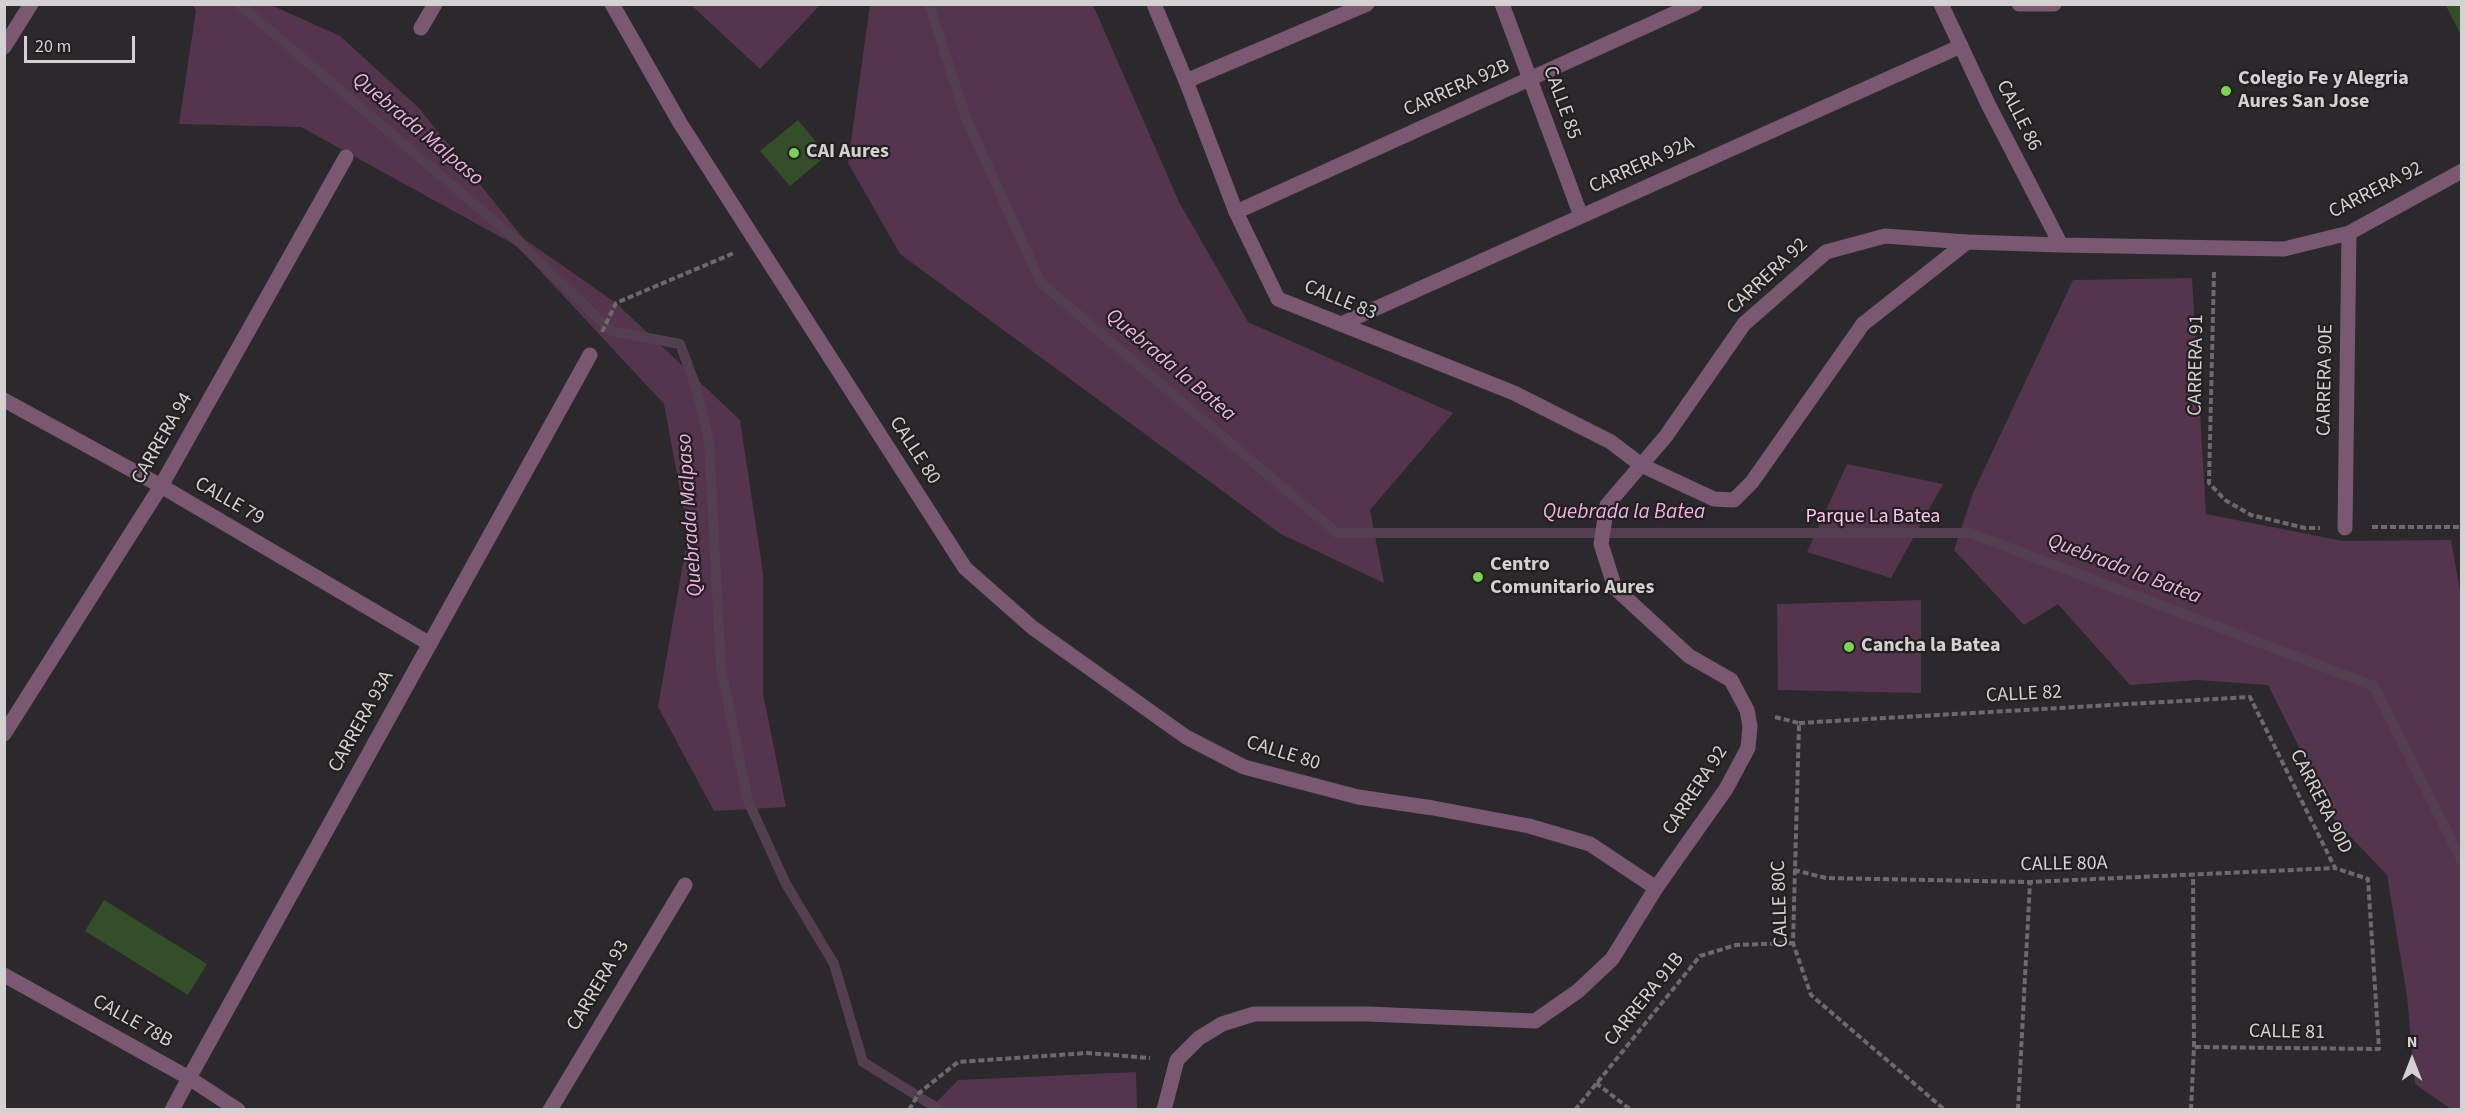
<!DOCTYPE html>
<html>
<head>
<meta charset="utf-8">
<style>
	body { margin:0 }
	#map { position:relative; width:2466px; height:1114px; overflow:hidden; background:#2b292b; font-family:"Source Sans 3",sans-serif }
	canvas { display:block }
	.frame { position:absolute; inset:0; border:6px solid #d3d1d2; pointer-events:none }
	.north { position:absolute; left:2382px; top:1030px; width:60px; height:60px; -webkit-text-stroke:4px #221f21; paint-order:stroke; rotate:0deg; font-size:16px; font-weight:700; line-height:24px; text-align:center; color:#d3d1d2 }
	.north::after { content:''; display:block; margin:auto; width:21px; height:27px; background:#d3d1d2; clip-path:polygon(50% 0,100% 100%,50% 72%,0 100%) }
	.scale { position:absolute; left:24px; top:36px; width:111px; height:27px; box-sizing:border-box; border:3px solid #d3d1d2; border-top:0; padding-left:8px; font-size:18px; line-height:21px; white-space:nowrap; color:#d3d1d2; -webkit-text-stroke:4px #221f21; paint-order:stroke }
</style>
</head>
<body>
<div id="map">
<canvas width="2466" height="1114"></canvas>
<div class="frame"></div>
<div class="north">N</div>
<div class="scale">20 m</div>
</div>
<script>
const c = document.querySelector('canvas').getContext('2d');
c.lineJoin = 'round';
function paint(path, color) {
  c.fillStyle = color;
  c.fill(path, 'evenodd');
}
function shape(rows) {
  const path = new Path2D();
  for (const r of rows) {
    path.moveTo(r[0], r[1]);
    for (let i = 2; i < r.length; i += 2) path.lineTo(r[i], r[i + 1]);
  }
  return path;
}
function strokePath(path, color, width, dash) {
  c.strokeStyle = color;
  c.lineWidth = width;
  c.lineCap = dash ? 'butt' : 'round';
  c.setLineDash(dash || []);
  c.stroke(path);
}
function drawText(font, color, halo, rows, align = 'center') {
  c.font = font + ' "Source Sans 3",sans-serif';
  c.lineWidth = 4.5;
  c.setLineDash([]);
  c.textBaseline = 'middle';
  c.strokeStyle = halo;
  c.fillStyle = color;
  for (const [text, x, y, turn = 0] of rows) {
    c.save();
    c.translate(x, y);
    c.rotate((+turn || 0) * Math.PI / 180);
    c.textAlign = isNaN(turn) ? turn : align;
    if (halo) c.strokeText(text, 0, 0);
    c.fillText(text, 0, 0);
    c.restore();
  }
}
const green = shape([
	[192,5,271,5,340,36,419,108,523,238,616,303,740,420,763,573,763,694,786,807,714,811,658,707,688,534,664,404,517,246,301,127,179,124,196,10],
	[691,5,691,4,820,5,760,69],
	[870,5,1093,5,1179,202,1248,322,1453,413,1370,510,1384,583,1281,534,900,254,848,163],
	[2192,278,2206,514,2343,541,2451,540,2462,603,2461,1109,2451,1109,2415,1084,2407,996,2387,875,2327,812,2297,743,2268,685,2197,680,2130,685,2058,604,2024,625,1954,550,1973,493,2073,280],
	[1847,464,1943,484,1891,578,1807,552],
	[1921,600,1921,693,1778,690,1777,604],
	[1136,1072,1137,1109,930,1109,958,1080]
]);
const stream = shape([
	[239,4,520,243,611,331,680,344,696,387,709,442,721,668,748,801,786,884,834,964,863,1062,940,1110],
	[929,4,966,118,1041,283,1337,533,1970,533,2374,686,2462,861]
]);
const building = shape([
	[2445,4,2462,4,2462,37],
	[798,120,827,155,790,186,760,151],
	[104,900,207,964,188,995,85,931]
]);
const path = shape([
	[2214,272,2209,483,2225,500,2251,515,2305,528,2320,528],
	[602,332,616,303,734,253],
	[2372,527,2462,527],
	[1775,717,1799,723,1793,943,1811,995,1945,1110],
	[1799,723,2250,697,2335,868,2368,879,2379,1049,2194,1047],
	[1794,870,1826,878,2030,882,2335,868],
	[1596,1083,1631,1110],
	[909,1110,919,1093,958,1062,1087,1053,1150,1058],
	[1575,1110,1700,956,1736,945,1793,943],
	[2018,1110,2030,882],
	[2191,1110,2194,1047,2193,876]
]);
const service = shape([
	[2019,4,2054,4],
	[1641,465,1714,499,1734,500,1752,482,1863,324,1967,242]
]);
const pedestrian = shape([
	[1502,4,1581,216],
	[1186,81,1367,4],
	[1236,212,1695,4],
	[1341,324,1961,46]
]);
const minor = shape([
	[1154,4,1186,81,1236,212,1278,299,1514,393,1611,442,1641,465],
	[1941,4,1989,106,2061,245],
	[421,28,435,4],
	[4,400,161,486,430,644],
	[2345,528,2349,233],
	[4,734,161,486,346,157],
	[1656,888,1726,789,1748,748,1750,726,1747,710,1731,680,1689,656,1615,588,1601,544,1607,505,1666,436,1744,324,1826,252,1885,236,1967,242,2061,245,2284,249,2349,233,2462,171],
	[4,975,189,1078,590,355],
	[550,1110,685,885]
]);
const tertiary = shape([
	[612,4,680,123,965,568,1033,628,1186,737,1244,767,1358,797,1433,808,1529,826,1590,844,1656,888,1612,959,1578,991,1535,1021,1368,1014,1254,1014,1222,1024,1199,1038,1177,1060,1164,1110],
	[4,47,31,4],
	[172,1110,189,1078,238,1110]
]);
const markers = [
	[2226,91,6,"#7dd154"],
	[794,153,6,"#7dd154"],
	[1478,577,6,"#7dd154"],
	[1849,647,6,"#7dd154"]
];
const poiNames = [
	["Colegio Fe y Alegria",2238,80],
	["Aures San Jose",2238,103],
	["CAI Aures",806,153],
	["Centro",1490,566],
	["Comunitario Aures",1490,589],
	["Cancha la Batea",1861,647]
];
const streetNames = [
	["CARRERA 92B",1457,89,-24],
	["CALLE 85",1561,103,70],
	["CALLE 86",2018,116,63],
	["CARRERA 92A",1642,166,-24],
	["CARRERA 92",2376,191,-27],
	["CARRERA 92",1768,277,-43],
	["CALLE 83",1340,301,22],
	["CARRERA 91",2197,365,-89],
	["CARRERA 90E",2326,380,-89],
	["CARRERA 94",163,439,-60],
	["CALLE 80",914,451,57],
	["CALLE 79",229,502,30],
	["CALLE 82",2024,695,-3],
	["CARRERA 93A",362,722,-61],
	["CALLE 80",1283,754,17],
	["CARRERA 92",1696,791,-57],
	["CARRERA 90D",2320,802,63],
	["CALLE 80A",2064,865,-1],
	["CALLE 80C",1781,904,-92],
	["CARRERA 93",599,986,-59],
	["CARRERA 91B",1645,1000,-51],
	["CALLE 78B",132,1022,29],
	["CALLE 81",2287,1033,1]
];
const parkNames = [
	["Parque La Batea",1873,518]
];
const waterNames = [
	["Quebrada Malpaso",417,130,40],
	["Quebrada la Batea",1170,366,40],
	["Quebrada la Batea",1624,513],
	["Quebrada Malpaso",691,515,-94],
	["Quebrada la Batea",2124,570,21]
];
paint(green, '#54354d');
strokePath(stream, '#543f51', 10);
paint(building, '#344e29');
strokePath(path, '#6c6a6c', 4, [6, 3]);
strokePath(service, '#7a5872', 15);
strokePath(pedestrian, '#7a5872', 15);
strokePath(minor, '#7a5872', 15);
strokePath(tertiary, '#7a5872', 15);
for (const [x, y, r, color] of markers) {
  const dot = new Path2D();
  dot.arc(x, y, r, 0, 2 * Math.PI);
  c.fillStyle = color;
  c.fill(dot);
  strokePath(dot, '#221f21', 2);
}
drawText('bold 20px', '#d3d1d2', '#221f21', poiNames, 'left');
drawText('20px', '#d3d1d2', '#221f21', streetNames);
drawText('20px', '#fbc7ef', '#221f21', parkNames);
drawText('italic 21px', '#f1b1e2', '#221f21', waterNames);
</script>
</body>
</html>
